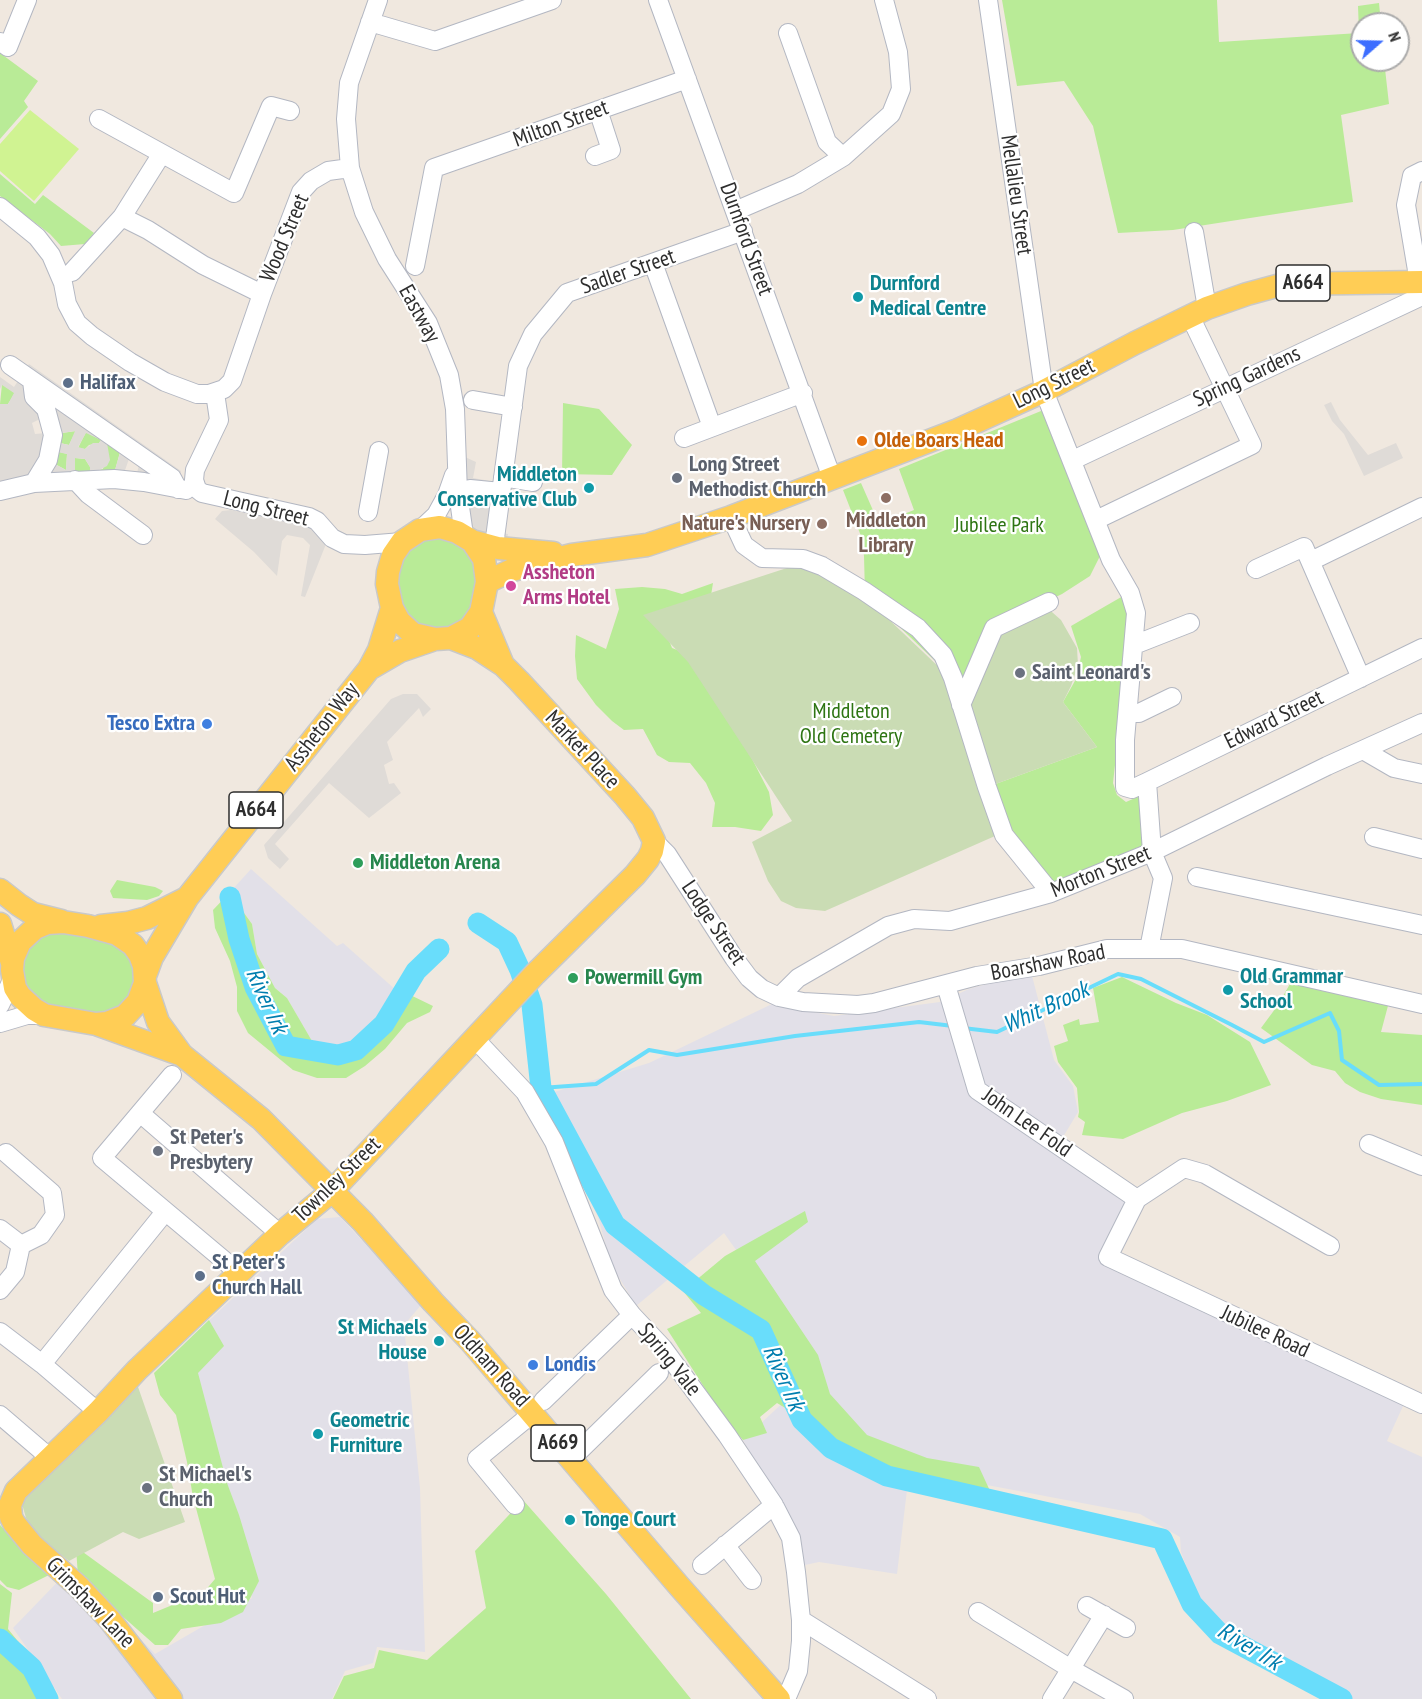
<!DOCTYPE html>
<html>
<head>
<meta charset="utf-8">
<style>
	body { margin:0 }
	#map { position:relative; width:1422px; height:1699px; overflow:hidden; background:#f0e8df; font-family:"PT Sans Narrow",sans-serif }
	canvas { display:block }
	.north { position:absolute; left:1350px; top:12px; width:60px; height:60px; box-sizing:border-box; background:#fff; border:2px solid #ababab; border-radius:50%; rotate:70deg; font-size:16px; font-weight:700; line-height:24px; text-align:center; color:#2e2e2e }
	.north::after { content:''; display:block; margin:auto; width:21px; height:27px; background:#3d6eff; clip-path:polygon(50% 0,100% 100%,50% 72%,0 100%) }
</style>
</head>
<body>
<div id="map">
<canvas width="1422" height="1699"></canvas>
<div class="north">N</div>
</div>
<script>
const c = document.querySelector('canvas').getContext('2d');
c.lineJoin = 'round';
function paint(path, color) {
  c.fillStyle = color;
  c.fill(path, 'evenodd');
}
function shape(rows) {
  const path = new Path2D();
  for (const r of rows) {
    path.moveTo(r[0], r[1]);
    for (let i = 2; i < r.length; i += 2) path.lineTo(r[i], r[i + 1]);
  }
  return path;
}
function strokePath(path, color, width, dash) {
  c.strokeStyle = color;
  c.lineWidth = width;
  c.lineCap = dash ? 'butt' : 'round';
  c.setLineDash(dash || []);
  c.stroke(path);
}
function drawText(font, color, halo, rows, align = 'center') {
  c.font = font + ' "PT Sans Narrow",sans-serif';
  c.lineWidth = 4.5;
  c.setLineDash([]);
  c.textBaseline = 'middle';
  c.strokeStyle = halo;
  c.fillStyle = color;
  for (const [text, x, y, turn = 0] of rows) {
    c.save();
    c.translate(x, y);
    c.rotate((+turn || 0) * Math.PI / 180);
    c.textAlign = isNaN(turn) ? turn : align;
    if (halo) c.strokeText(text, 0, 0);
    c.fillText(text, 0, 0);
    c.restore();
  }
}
const industrial = shape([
	[251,869,337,946,343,943,397,991,358,1041,333,1050,312,1041,287,998,275,988,257,954,252,924,239,906,232,890],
	[1031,972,1054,1060,1073,1086,1078,1112,1057,1147,1129,1199,1099,1261,1404,1404,1387,1441,1422,1457,1422,1699,1351,1699,1268,1657,1217,1627,1195,1590,1181,1552,1180,1537,1140,1514,950,1478,909,1473,897,1574,819,1562,805,1565,795,1533,743,1440,820,1368,724,1233,636,1306,611,1264,598,1217,538,1097,649,1063,772,1004,834,1016,940,1002,969,989],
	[340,1217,422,1304,404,1325,420,1488,425,1652,377,1647,373,1663,345,1671,332,1699,62,1699,13,1628,72,1567,155,1654,252,1598,233,1537,184,1344,317,1219]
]);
const green = shape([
	[1002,0,1217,0,1219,42,1359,33,1358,6,1379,3,1381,24,1362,24,1362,60,1384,60,1389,104,1341,115,1353,202,1173,230,1118,233,1093,126,1064,81,1017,86],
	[0,53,38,81,24,101,28,107,0,139],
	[0,174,35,204,43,195,94,233,85,244,61,246,50,234,0,196],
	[2,384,15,393,8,404,0,404],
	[563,403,599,409,632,445,612,475,562,474],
	[1041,411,1046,411,1100,556,1090,576,1062,594,994,627,969,678,953,678,865,594,864,556,861,536,843,490,861,483,879,524,914,510,899,469],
	[76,431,69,445,60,443,62,433],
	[86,432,101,440,99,443,89,445,85,449,78,448],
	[107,443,120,452,114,474,98,474,99,470,103,469],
	[57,451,67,454,66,470,53,463],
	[75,458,85,459,90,467,90,474,75,476],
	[439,537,465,548,478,571,469,616,449,630,418,626,400,605,397,574,408,549,424,539],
	[713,583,709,608,664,627,672,648,701,659,769,792,773,815,761,831,735,827,712,827,715,803,706,783,690,763,669,762,657,755,643,729,624,730,612,721,596,705,577,679,575,656,576,635,606,649,619,609,615,589,642,587,665,589,682,594],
	[1123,596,1132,612,1113,783,1117,795,1126,802,1142,795,1149,850,1052,885,1006,829,990,786,1097,747,1063,702,1076,679,1081,657,1071,626],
	[117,880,155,887,163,891,159,896,147,900,113,898,110,891],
	[232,890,239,906,252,924,257,954,275,988,287,998,312,1041,333,1050,358,1041,398,989,433,1006,430,1012,407,1023,385,1049,365,1066,346,1078,317,1078,293,1070,248,1033,237,1011,237,987,230,961,215,928,213,910],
	[63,930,87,933,127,950,137,977,126,1005,105,1015,47,1007,27,991,20,970,33,939],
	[1122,977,1176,1003,1207,1015,1250,1042,1271,1085,1227,1101,1182,1113,1123,1139,1082,1135,1085,1122,1078,1117,1079,1112,1077,1088,1058,1062,1054,1046,1068,1041,1063,1025,1079,1019,1080,1025,1099,1022,1093,988],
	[1291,982,1389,1002,1381,1032,1422,1035,1422,1105,1381,1099,1360,1092,1345,1083,1335,1071,1312,1065,1261,1028,1278,1005],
	[805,1211,808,1222,755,1261,818,1355,830,1394,867,1435,927,1458,979,1467,991,1493,929,1480,875,1476,832,1454,792,1412,777,1403,760,1417,767,1433,743,1440,729,1425,711,1398,667,1329,701,1313,683,1291,725,1256],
	[209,1320,224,1346,198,1373,227,1483,239,1515,259,1581,243,1612,221,1623,181,1629,168,1645,155,1645,78,1577,76,1547,153,1603,153,1613,204,1592,215,1579,193,1497,187,1462,176,1415,160,1395,154,1373],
	[523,1500,606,1594,691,1699,333,1699,344,1676,374,1668,379,1650,427,1660,486,1608,475,1551],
	[0,1525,41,1568,49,1575,19,1590,7,1587,0,1580],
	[0,1584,12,1593,8,1629,43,1672,58,1699,0,1699]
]);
const cemetery = shape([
	[796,565,861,593,942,670,976,784,995,836,825,911,796,908,781,901,768,881,752,842,792,821,688,662,643,615],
	[1044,605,1061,620,1077,648,1078,665,1071,686,1063,702,1097,747,990,786,966,702,993,630],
	[137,1384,185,1522,139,1539,123,1532,69,1561,39,1537,26,1518,22,1504,27,1487]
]);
const pitch = shape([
	[30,110,79,149,34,201,0,171,0,144]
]);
const plaza = shape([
	[29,364,181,471,179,481,0,491,0,404,8,404,14,393,2,385,0,389,0,377,14,387],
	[42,418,46,433,35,434,32,423],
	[75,431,69,445,60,443,62,433],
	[86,433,101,440,99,443,93,443,85,449,78,447],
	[107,443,120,453,114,473,98,473,99,470,107,466,110,460],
	[57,452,67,454,66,470,53,463],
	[75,458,85,459,90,467,90,474,75,475],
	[129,459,139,465,137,473,124,473],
	[1331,402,1340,420,1368,455,1396,443,1403,458,1364,476,1344,434,1332,421,1324,405],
	[465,457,476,462,473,478,507,484,501,533,508,534,506,546,486,541,469,526],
	[231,510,317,529,326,544,305,597,301,596,310,545,303,538,287,535,282,541,277,576,254,552,215,519,222,511],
	[403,694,417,694,431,709,423,717,419,708,387,742,393,760,384,765,389,784,394,783,401,793,369,818,329,783,275,844,289,859,280,869,268,858,264,845,391,699]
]);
const stream = shape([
	[963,1028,997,1032,1118,974,1141,979,1232,1025,1264,1042,1330,1013,1339,1031,1342,1060,1379,1085,1422,1084],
	[541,1088,596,1084,649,1050,677,1055,795,1036,919,1022,953,1026]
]);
const river = shape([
	[230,897,239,939,255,987,286,1046,338,1055,356,1050,384,1024,416,971,439,949],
	[478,923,507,942,520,970,532,1005,541,1088,615,1225,704,1295,761,1330,802,1420,831,1448,887,1476,1162,1539,1192,1604,1220,1634,1342,1699],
	[0,1639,32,1668,48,1699]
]);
const minor = shape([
	[378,0,349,83,346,119,350,168,364,212,387,259,428,323,449,375,455,409,458,493,464,535],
	[658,0,832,478],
	[988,0,1044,391,1111,560,1130,593,1136,613,1125,740,1125,787,1132,789,1147,782,1422,648],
	[370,22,435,41,552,0],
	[788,33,827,142,843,157],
	[0,42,8,47,27,0],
	[99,119,234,193,271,106,290,111],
	[595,156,611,150,598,110],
	[1422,171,1412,176,1406,205,1419,282,1422,288],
	[0,207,37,237,51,255,63,283,67,304,77,323,92,336,130,362,165,382,197,394,209,394,224,389,232,381,262,294,301,192,311,181,328,171,350,168],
	[735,211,798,184,843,157,891,114,901,89,898,52,884,0],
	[122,217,148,230,203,265,262,294],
	[1194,232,1207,308],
	[653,263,712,427],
	[415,266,434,168,687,79],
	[72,272,122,217,161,155],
	[10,365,172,478,178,489],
	[32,381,34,397,46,409,53,435,48,460,34,483],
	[473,400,513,407],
	[684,438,803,393],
	[1073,460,1422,296],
	[503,477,533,482],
	[75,480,88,494,143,535],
	[197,489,202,493,309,517,317,521,332,538,344,544,365,545,402,542],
	[197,489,194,480,195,470,219,420,215,393],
	[470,489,501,492],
	[0,491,34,483,114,479,144,482,186,490],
	[368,512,379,451],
	[731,517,744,545,762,558,803,559,822,566,864,591,918,628,943,655,953,678,987,787,1004,835,1051,893],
	[1096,520,1252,445,1190,316],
	[420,530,436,515,447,495,454,475],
	[495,538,518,366,533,334,567,293,743,231],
	[1311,561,1422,507],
	[1256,569,1304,547,1361,678],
	[1134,645,1190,623],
	[961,705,994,628,1049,602],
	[1128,713,1139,713,1172,697],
	[1363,750,1394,768,1422,774],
	[1147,782,1152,852,1163,878,1149,949],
	[1374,837,1422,849],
	[654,841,667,854,734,958,749,978,762,989,779,997,803,1002,858,1005,874,1003,977,976,1039,966,1107,949,1182,949,1422,1004],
	[1197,877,1422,925],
	[946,985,977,1090,1137,1199],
	[779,997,798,978,888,926,914,919,950,921,1051,893,1152,852,1327,766,1422,723],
	[0,1005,13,978],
	[0,1023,27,1015,44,1015],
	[475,1039,525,1092,554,1142,613,1290,632,1315,663,1348,727,1435,774,1505,791,1538,796,1572,801,1620,801,1641,798,1671,786,1699],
	[172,1075,102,1158,239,1273],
	[140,1113,280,1234],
	[1369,1144,1422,1166],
	[6,1153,52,1193,55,1215,41,1235,21,1245],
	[1137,1199,1108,1257,1422,1404],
	[1137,1199,1184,1168,1205,1174,1330,1246],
	[0,1229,21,1245],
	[0,1290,15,1272,21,1245],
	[0,1332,42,1364,98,1412],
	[42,1364,165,1212],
	[543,1401,632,1315],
	[0,1415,49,1457],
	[571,1459,659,1373],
	[515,1505,477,1459,533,1413],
	[725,1545,752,1580],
	[702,1565,774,1505],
	[1087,1606,1126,1628],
	[978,1612,1071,1669,1124,1699],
	[801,1620,927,1699],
	[1052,1699,1104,1615]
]);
const major = shape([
	[440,527,457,532,472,541,484,559,487,582,481,612,470,628,451,638,435,639,413,634,399,621,392,608,387,584,388,572,393,555,402,542,420,530,440,527],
	[472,541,498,548,553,553],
	[487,582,512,570,572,555,647,545,731,517,958,430,1044,391,1135,343,1207,308,1247,294,1284,284,1422,282],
	[481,612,503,665],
	[369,669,400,651,435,639],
	[0,890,19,905,33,914,61,921],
	[63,922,88,926,117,934,133,945,140,955,144,966,145,983,138,1002,125,1016,107,1023,96,1024,44,1015,34,1009,20,996,15,988,12,970,13,958,20,942,35,928,47,923,63,922],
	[0,924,12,963],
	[101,926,128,923,147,918,187,898],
	[145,976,152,957,187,898,369,669,379,650,392,608],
	[145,983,158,1022,182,1055],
	[96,1024,182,1055,261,1119,363,1222,433,1302,471,1342,679,1586,779,1699],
	[171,1699,110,1620,79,1587,32,1545,14,1523,11,1517,10,1505,16,1491,98,1412,137,1370,239,1273,280,1234,332,1191,535,974,635,875,648,859,652,851,654,841,643,818,625,796,519,681,503,665,477,648,451,638]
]);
const markers = [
	[858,297,6,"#0f9aa8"],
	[68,383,6,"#5c6f8a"],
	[862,441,6,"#e8710a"],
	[677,478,6,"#6b7280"],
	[589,488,6,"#0f9aa8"],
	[886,498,6,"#8d6e63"],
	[822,524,6,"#8d6e63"],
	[511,586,6,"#d1479c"],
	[1020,673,6,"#6b7280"],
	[207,724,6,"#3f7fe0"],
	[358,863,6,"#2e9e5b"],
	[573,978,6,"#2e9e5b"],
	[1228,990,6,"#0f9aa8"],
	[158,1151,6,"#6b7280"],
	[200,1276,6,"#5c6f8a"],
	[439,1341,6,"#0f9aa8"],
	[533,1365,6,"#3f7fe0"],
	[318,1434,6,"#0f9aa8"],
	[147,1488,6,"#6b7280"],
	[570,1520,6,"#0f9aa8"],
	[158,1597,6,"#5c6f8a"]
];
const shields = [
	[1303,283,54],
	[256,810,54],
	[558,1443,54]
];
const shieldNames = [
	["A664",1303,283],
	["A664",256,810],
	["A669",558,1443]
];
const streetNames = [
	["Milton Street",561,124,-20],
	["Mellalieu Street",1016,195,82],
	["Wood Street",285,238,-67],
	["Durnford Street",746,239,70],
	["Sadler Street",628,272,-19],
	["Eastway",419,314,61],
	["Spring Gardens",1247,377,-25],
	["Long Street",1054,384,-26],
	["Long Street",266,509,14],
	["Edward Street",1274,720,-26],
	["Assheton Way",322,727,-52],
	["Market Place",582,750,47],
	["Morton Street",1101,872,-22],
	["Lodge Street",713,923,56],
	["Boarshaw Road",1048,963,-11],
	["John Lee Fold",1027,1123,35],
	["Townley Street",337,1180,-44],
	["Jubilee Road",1265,1332,25],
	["Spring Vale",669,1360,51],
	["Oldham Road",491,1366,48],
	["Grimshaw Lane",90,1603,46]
];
const cultureNames = [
	["Durnford",870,284],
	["Medical Centre",870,309],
	["Middleton",577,475,"right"],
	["Conservative Club",577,500,"right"],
	["Old Grammar",1240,977],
	["School",1240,1002],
	["St Michaels",427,1328,"right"],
	["House",427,1353,"right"],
	["Geometric",330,1421],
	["Furniture",330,1446],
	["Tonge Court",582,1520]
];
const serviceNames = [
	["Halifax",80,383],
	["St Peter's",212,1263],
	["Church Hall",212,1288],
	["Scout Hut",170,1597]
];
const foodNames = [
	["Olde Boars Head",874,441]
];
const worshipNames = [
	["Long Street",689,465],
	["Methodist Church",689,490],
	["Saint Leonard's",1032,673],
	["St Peter's",170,1138],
	["Presbytery",170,1163],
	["St Michael's",159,1475],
	["Church",159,1500]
];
const educationNames = [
	["Middleton",886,521],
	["Library",886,546],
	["Nature's Nursery",810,524,"right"]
];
const parkNames = [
	["Jubilee Park",999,526],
	["Middleton",851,712],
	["Old Cemetery",851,737]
];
const hotelNames = [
	["Assheton",523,573],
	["Arms Hotel",523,598]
];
const shopNames = [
	["Tesco Extra",195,724],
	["Londis",545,1365,"left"]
];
const leisureNames = [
	["Middleton Arena",370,863],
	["Powermill Gym",585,978]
];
const waterNames = [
	["River Irk",266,1001,66],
	["Whit Brook",1046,1008,-25],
	["River Irk",783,1378,66],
	["River Irk",1249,1647,31]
];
paint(industrial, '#e2e0e8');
paint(green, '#b9eb97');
paint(cemetery, '#cadcb4');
paint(pitch, '#d0f392');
paint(plaza, '#dfdbd7');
strokePath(stream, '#69ddfb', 4);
strokePath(river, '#69ddfb', 21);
strokePath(minor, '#b3b7c2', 20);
strokePath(major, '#c9c9c9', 25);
strokePath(minor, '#fff', 18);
strokePath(major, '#ffcd55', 22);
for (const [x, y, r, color] of markers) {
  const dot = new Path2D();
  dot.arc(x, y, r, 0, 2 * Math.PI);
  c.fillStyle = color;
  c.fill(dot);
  strokePath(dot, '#fff', 2);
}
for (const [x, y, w] of shields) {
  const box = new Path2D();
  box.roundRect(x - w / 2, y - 18, w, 36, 4.5);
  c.fillStyle = '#fff';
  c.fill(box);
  strokePath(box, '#2e2e2e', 1.5);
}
drawText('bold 21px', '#2e2e2e', null, shieldNames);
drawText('22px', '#2e2e2e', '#fff', streetNames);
drawText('bold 22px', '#0d838f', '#fff', cultureNames, 'left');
drawText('bold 22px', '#4e5e75', '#fff', serviceNames, 'left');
drawText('bold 22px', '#c56008', '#fff', foodNames, 'left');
drawText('bold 22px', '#5b616d', '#fff', worshipNames, 'left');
drawText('bold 22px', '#785e54', '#fff', educationNames);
drawText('22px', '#2e7513', '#fff', parkNames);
drawText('bold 22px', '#b23c85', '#fff', hotelNames, 'left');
drawText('bold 22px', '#366cbe', '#fff', shopNames, 'right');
drawText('bold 22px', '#27864d', '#fff', leisureNames, 'left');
drawText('italic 24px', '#007eaf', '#fff', waterNames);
</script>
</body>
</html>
